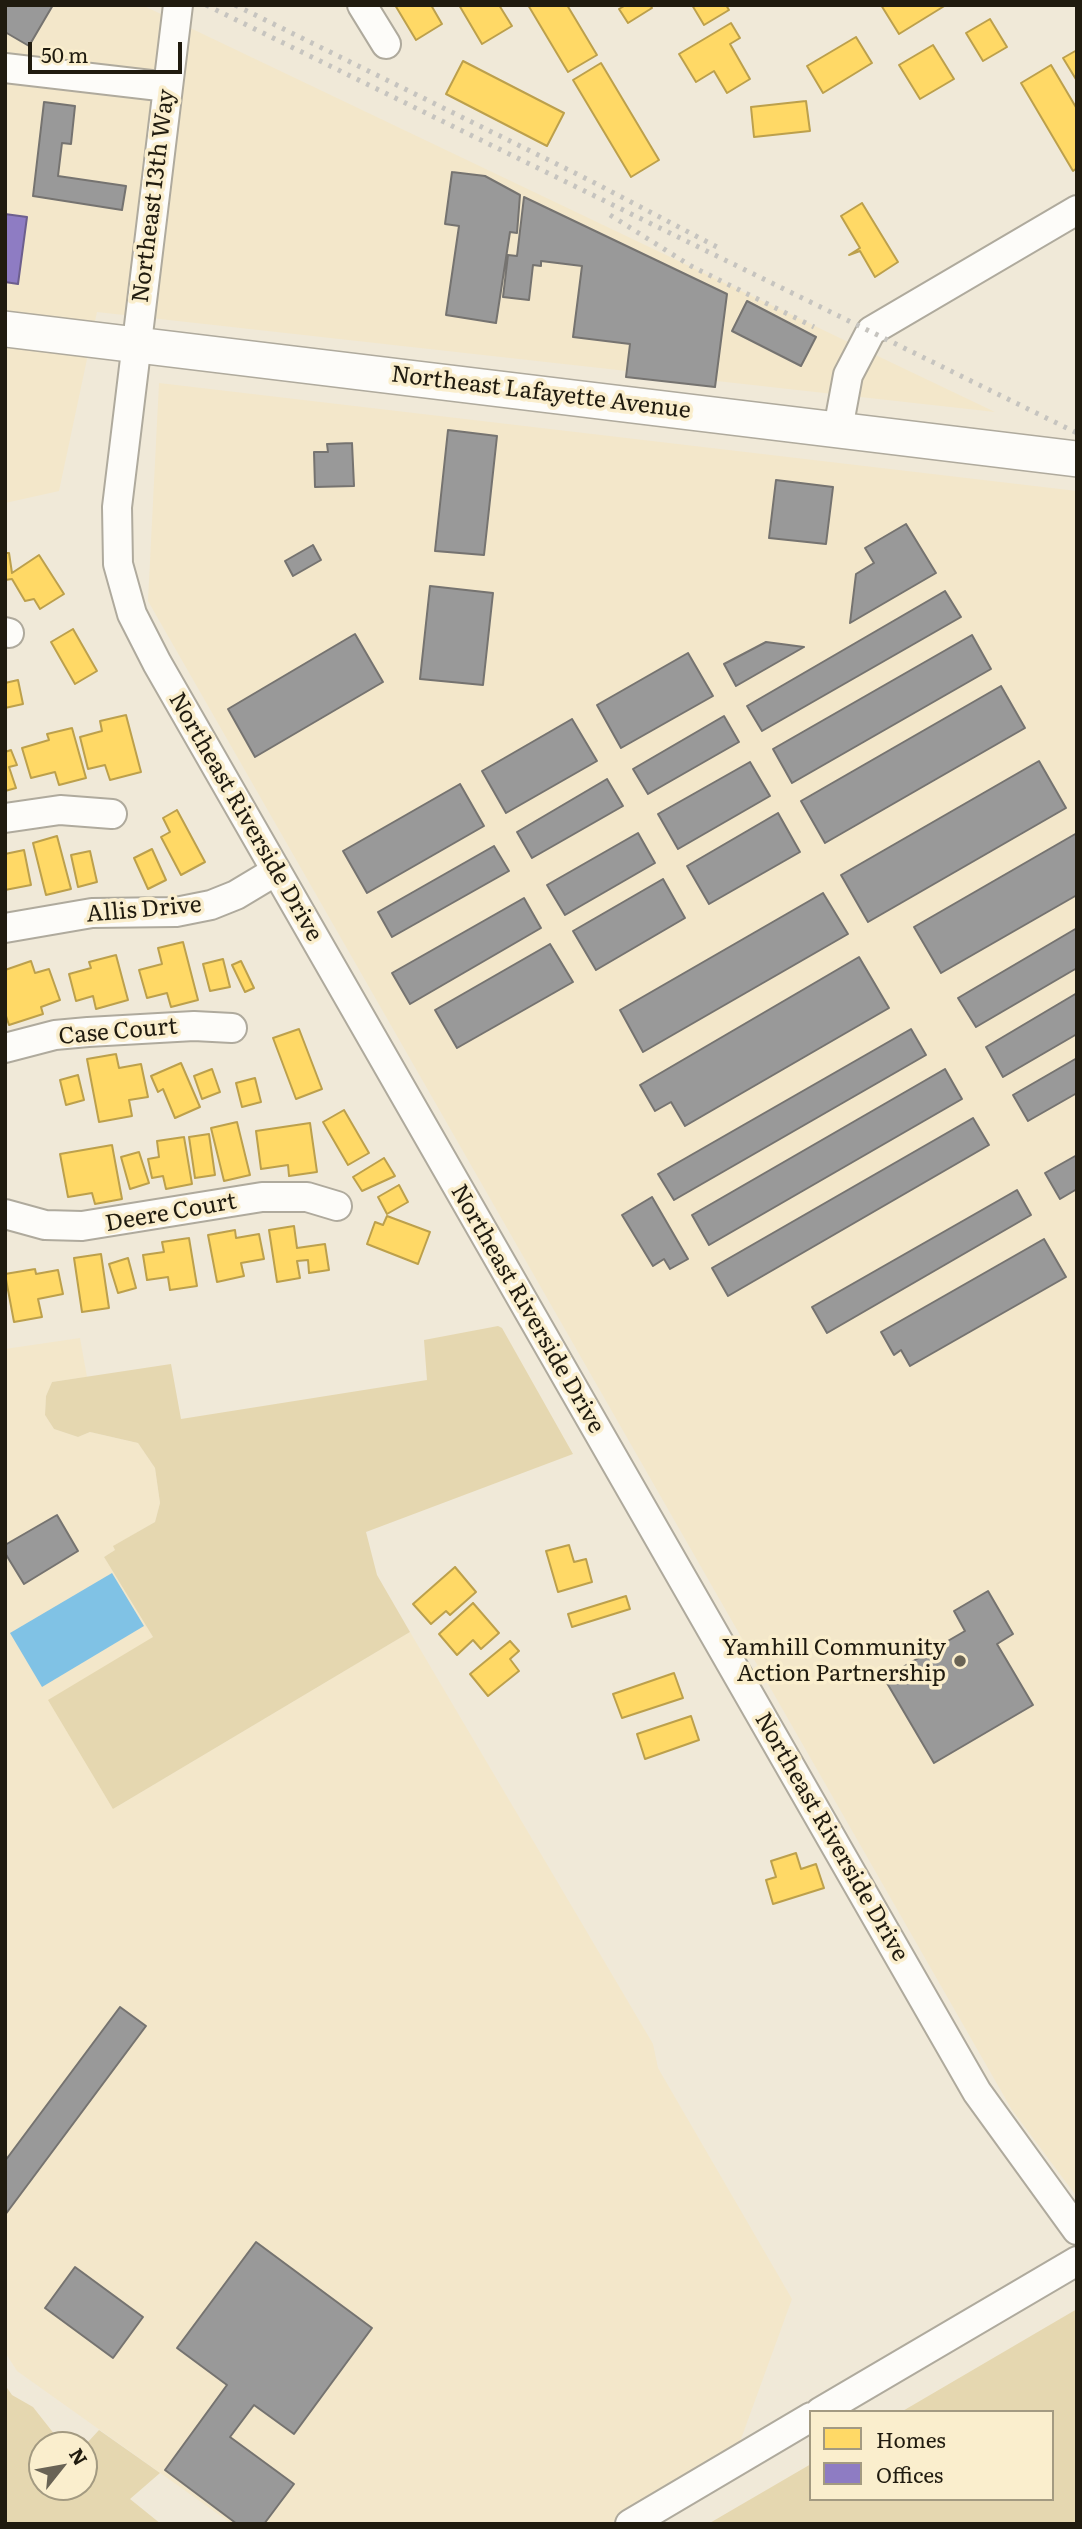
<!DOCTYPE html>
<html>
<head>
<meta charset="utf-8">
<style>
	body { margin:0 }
	#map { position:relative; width:1082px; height:2529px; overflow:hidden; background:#f0e9d8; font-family:Literata,serif }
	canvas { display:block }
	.frame { position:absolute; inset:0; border:7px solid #201b0f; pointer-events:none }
	.legend { position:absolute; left:809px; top:2410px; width:245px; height:91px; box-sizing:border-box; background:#faeecd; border:2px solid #a39a81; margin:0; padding:9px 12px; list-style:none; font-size:21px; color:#201b0f }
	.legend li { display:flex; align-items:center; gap:14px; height:35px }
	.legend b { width:35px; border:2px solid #a39a81 }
	.north { position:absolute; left:28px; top:2431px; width:70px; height:70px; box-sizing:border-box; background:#faeecd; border:2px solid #a39a81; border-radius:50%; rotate:59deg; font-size:19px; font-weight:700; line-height:28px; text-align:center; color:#201b0f }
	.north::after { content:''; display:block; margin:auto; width:24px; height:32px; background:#696355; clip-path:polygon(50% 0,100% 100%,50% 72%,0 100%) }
	.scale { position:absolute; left:28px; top:42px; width:154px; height:32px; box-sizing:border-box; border:4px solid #201b0f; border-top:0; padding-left:9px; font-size:21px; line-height:24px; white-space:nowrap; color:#201b0f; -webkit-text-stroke:5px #faeecd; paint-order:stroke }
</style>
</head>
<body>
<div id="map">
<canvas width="1082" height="2529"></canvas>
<div class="frame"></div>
<ul class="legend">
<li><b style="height:19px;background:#ffd966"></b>Homes</li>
<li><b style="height:19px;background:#8e7cc3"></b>Offices</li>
</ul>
<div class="north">N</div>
<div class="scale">50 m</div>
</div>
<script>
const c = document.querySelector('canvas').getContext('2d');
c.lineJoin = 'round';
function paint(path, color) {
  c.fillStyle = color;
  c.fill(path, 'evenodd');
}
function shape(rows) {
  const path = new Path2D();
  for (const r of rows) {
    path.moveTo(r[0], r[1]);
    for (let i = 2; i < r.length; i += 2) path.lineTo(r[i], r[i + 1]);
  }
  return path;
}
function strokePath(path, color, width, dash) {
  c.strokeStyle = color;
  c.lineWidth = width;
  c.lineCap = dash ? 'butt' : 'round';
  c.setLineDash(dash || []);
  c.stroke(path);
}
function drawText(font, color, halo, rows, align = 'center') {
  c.font = font + ' Literata,serif';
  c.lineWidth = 7;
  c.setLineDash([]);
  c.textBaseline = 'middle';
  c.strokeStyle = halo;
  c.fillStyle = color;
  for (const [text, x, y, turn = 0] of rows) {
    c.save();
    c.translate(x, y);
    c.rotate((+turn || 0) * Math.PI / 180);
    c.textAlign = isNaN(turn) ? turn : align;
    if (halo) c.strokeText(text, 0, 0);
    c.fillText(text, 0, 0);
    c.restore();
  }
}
const built = shape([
	[5,5,142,5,995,412,97,312,59,491,5,503],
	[159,383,1077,491,1077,2197,1012,2110,148,601],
	[80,1338,87,1377,52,1382,46,1396,45,1415,54,1429,78,1437,90,1432,138,1443,155,1468,160,1503,155,1522,114,1546,115,1550,104,1557,153,1637,113,1809,410,1632,653,2044,658,2068,792,2299,737,2450,609,2524,232,2524,17,2371,5,2352,5,1349]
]);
const green = shape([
	[498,1326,502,1328,573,1454,366,1532,377,1575,410,1632,113,1809,48,1700,153,1637,104,1557,115,1550,113,1546,155,1522,160,1503,155,1468,138,1443,90,1432,78,1437,54,1429,45,1415,46,1396,52,1382,171,1364,181,1419,427,1380,424,1340],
	[1077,2309,1077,2524,708,2524,811,2464,811,2499,1052,2499,1052,2412,901,2412],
	[5,2385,12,2395,33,2407,55,2435,72,2445,42,2445,42,2487,84,2487,84,2445,75,2445,88,2442,99,2430,160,2473,130,2499,161,2524,5,2524]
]);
const water = shape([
	[112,1573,144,1626,42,1687,10,1633]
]);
const homes = shape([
	[395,5,431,5,442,24,416,40,395,5],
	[459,5,499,5,512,26,482,44,459,5],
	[528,5,567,5,597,55,568,72,528,5],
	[626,5,650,5,652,8,628,23,619,9,626,5],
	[692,5,726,5,729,10,704,25,692,5],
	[881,5,946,5,899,34,881,5],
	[990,19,1007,47,983,61,966,33,990,19],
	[731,23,740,38,730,44,750,79,727,93,714,71,696,82,679,54,731,23],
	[856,37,872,63,823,93,807,66,856,37],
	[933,45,954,79,920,99,899,65,933,45],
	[1077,50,1077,81,1063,58,1077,50],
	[463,61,564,113,547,146,446,94,463,61],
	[601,63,659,160,631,177,573,80,601,63],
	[1051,65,1077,109,1077,168,1073,171,1021,83,1051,65],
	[806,101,810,131,754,137,751,107,806,101],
	[862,203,898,262,875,277,860,251,849,255,860,248,841,216,862,203],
	[5,553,9,553,12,573,39,555,64,594,40,609,34,599,25,601,12,579,5,580,5,553],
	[73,629,97,671,75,684,51,642,73,629],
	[18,680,23,704,5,708,5,683,18,680],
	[126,715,141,772,110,780,105,765,88,769,80,737,102,731,100,721,126,715],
	[72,728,86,778,59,785,55,772,31,778,22,748,49,740,47,734,72,728],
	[11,750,17,765,9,767,16,788,5,791,5,752,11,750],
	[177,810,205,862,181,875,161,837,170,832,163,818,177,810],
	[57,836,71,889,46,895,33,843,57,836],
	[152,849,166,880,148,889,134,858,152,849],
	[24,850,31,885,5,890,5,854,24,850],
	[90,851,97,882,78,887,71,855,90,851],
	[183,942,198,1000,171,1007,167,993,147,998,139,970,162,964,158,948,183,942],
	[116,955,128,1000,96,1009,93,996,76,1001,69,974,91,968,89,962,116,955],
	[223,959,230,987,210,991,203,964,223,959],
	[31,961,35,973,49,969,60,1000,41,1007,43,1014,9,1025,5,1013,5,970,31,961],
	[241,961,254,988,245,992,232,965,241,961],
	[299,1029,322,1089,296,1099,273,1038,299,1029],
	[116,1054,119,1068,141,1064,148,1097,129,1100,132,1116,99,1122,87,1059,116,1054],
	[181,1063,200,1107,175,1118,163,1089,158,1092,151,1076,181,1063],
	[212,1069,220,1092,202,1099,194,1076,212,1069],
	[78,1075,84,1100,66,1105,60,1080,78,1075],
	[255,1078,261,1102,242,1107,236,1083,255,1078],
	[344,1110,369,1153,348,1165,323,1122,344,1110],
	[237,1122,250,1175,224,1181,211,1128,237,1122],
	[310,1123,317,1172,289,1176,288,1165,261,1169,256,1131,310,1123],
	[209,1134,215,1175,195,1178,189,1137,209,1134],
	[184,1137,192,1184,166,1189,163,1176,152,1178,148,1159,159,1157,157,1141,184,1137],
	[112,1145,122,1199,95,1204,92,1193,68,1197,60,1154,112,1145],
	[139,1152,149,1183,130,1189,121,1157,139,1152],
	[384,1158,395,1176,362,1191,353,1177,384,1158],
	[399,1185,408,1202,387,1214,378,1197,399,1185],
	[387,1216,430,1232,418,1264,367,1244,375,1222,383,1225,387,1216],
	[294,1226,297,1248,325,1244,329,1270,309,1273,308,1260,297,1261,300,1278,277,1282,269,1230,294,1226],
	[235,1230,236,1238,259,1234,264,1259,241,1263,244,1276,217,1282,208,1235,235,1230],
	[189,1238,197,1286,170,1290,168,1277,147,1280,143,1255,164,1252,162,1242,189,1238],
	[101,1254,109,1308,82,1312,74,1258,101,1254],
	[128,1258,136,1288,118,1293,109,1264,128,1258],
	[35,1269,36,1274,58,1270,63,1294,38,1299,42,1317,14,1322,5,1274,35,1269],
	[569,1545,574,1562,586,1559,592,1582,558,1592,546,1551,569,1545],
	[455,1567,476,1592,450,1615,446,1611,431,1624,413,1604,455,1567],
	[626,1596,630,1609,572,1627,568,1614,626,1596],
	[473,1603,499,1633,481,1649,473,1640,457,1655,439,1634,473,1603],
	[510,1641,519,1651,510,1659,519,1671,488,1696,470,1674,510,1641],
	[674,1673,683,1698,622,1718,613,1694,674,1673],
	[691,1716,699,1740,645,1759,637,1734,691,1716],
	[796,1853,801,1869,816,1864,824,1888,773,1904,766,1880,776,1877,771,1861,796,1853]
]);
const offices = shape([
	[5,214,27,217,18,284,5,282,5,214]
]);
const industry = shape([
	[5,5,53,5,29,46,5,32,5,5],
	[44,102,75,106,71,144,62,143,58,176,126,186,122,210,33,196,44,102],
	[452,172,485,176,520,195,517,233,510,232,496,323,446,315,459,226,445,224,452,172],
	[524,197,727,294,715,387,626,377,630,344,573,337,582,266,541,261,541,266,533,265,529,300,503,297,508,255,517,256,524,197],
	[747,301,816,337,801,366,732,331,747,301],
	[448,430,497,436,484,555,435,551,448,430],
	[352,443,354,486,315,487,314,452,328,452,327,444,352,443],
	[776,480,833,487,826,544,769,538,776,480],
	[906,524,936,573,850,623,856,574,874,563,865,548,906,524],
	[313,545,321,560,293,576,285,561,313,545],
	[430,586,493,593,483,685,420,679,430,586],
	[945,591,961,617,762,731,747,706,945,591],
	[355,634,383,682,255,757,228,709,355,634],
	[972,635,991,669,792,783,773,749,972,635],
	[766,642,804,647,736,686,724,664,766,642],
	[688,653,713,696,621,748,597,705,688,653],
	[1001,686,1025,728,825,843,801,801,1001,686],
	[724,716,739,742,648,794,633,769,724,716],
	[572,719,597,761,506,813,482,771,572,719],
	[1039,761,1066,808,868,922,841,875,1039,761],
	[750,762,770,796,678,849,658,814,750,762],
	[607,779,623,806,532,858,517,832,607,779],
	[460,784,484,826,367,893,343,851,460,784],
	[778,813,800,852,709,904,687,866,778,813],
	[638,833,655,863,565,915,547,885,638,833],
	[1077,833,1077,895,941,973,914,927,1077,833],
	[494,846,509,871,392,937,378,912,494,846],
	[663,879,685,918,596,970,573,931,663,879],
	[823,893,848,934,643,1052,620,1010,823,893],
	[524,898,541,928,410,1004,392,973,524,898],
	[1077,928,1077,968,976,1027,958,998,1077,928],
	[550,944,573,982,457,1048,435,1010,550,944],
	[859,957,889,1008,685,1126,671,1102,655,1111,640,1085,859,957],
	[1077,993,1077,1034,1003,1077,986,1047,1077,993],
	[911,1029,926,1055,674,1200,658,1174,911,1029],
	[1077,1058,1077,1093,1028,1121,1013,1095,1077,1058],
	[945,1069,962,1099,709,1245,692,1215,945,1069],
	[973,1118,989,1145,728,1296,712,1268,973,1118],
	[1077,1155,1077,1189,1060,1199,1045,1173,1077,1155],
	[1017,1190,1031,1215,827,1333,812,1307,1017,1190],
	[652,1197,688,1259,670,1269,664,1259,653,1266,622,1215,652,1197],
	[1044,1239,1066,1277,910,1366,901,1350,894,1355,881,1332,1044,1239],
	[57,1515,78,1551,24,1584,5,1553,5,1545,57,1515],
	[988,1591,1013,1634,997,1644,1033,1705,934,1763,884,1678,965,1631,954,1611,988,1591],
	[120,2007,146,2026,5,2215,5,2161,120,2007],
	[256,2242,372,2328,294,2434,254,2405,230,2437,294,2484,264,2524,237,2524,165,2470,227,2385,177,2348,256,2242],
	[75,2267,143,2317,113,2358,45,2308,75,2267]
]);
const minor = shape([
	[178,5,117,507,118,564,132,614,157,663,977,2092,1077,2230],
	[362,5,386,44],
	[5,68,168,87],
	[838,429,848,375,871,331,1077,210],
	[5,632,9,633],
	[5,818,60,810,112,814],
	[5,928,92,913,176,912,211,905,236,895,276,871],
	[5,1048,55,1035,88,1032,194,1026,232,1028],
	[5,1214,45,1225,82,1226,262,1197,307,1197,337,1206],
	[820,2412,1077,2261],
	[630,2524,811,2417]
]);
const major = shape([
	[5,329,1077,459]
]);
const rail = shape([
	[206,5,1077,433],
	[235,5,589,180,717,247],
	[610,215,691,266,814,327]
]);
const markers = [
	[960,1661,7,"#696355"]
];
const streetNames = [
	["Northeast 13th Way",154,196,-83],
	["Northeast Lafayette Avenue",541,393,7],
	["Northeast Riverside Drive",245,817,60],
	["Allis Drive",144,910,-5],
	["Case Court",118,1032,-5],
	["Deere Court",171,1213,-10],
	["Northeast Riverside Drive",527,1309,60],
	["Northeast Riverside Drive",831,1837,60]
];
const poiNames = [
	["Yamhill Community",946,1648],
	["Action Partnership",946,1674]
];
paint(built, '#f3e7ca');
paint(green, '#e5d7b0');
paint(water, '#80c2e5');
paint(homes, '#ffd966');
strokePath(homes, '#bca04c', 2);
paint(offices, '#8e7cc3');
strokePath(offices, '#6d5f8d', 2);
paint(industry, '#999');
strokePath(industry, '#757370', 2);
strokePath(minor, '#afaa9d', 32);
strokePath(major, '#afaa9d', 38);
strokePath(minor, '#fdfcf9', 28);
strokePath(major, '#fdfcf9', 35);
strokePath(rail, '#c6c4bf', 5, [3.5, 7]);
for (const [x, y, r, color] of markers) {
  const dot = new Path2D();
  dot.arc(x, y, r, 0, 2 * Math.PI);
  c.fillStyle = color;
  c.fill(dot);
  strokePath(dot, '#faeecd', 2.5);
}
drawText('23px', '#201b0f', '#faeecd', streetNames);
drawText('23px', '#201b0f', '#faeecd', poiNames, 'right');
</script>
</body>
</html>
